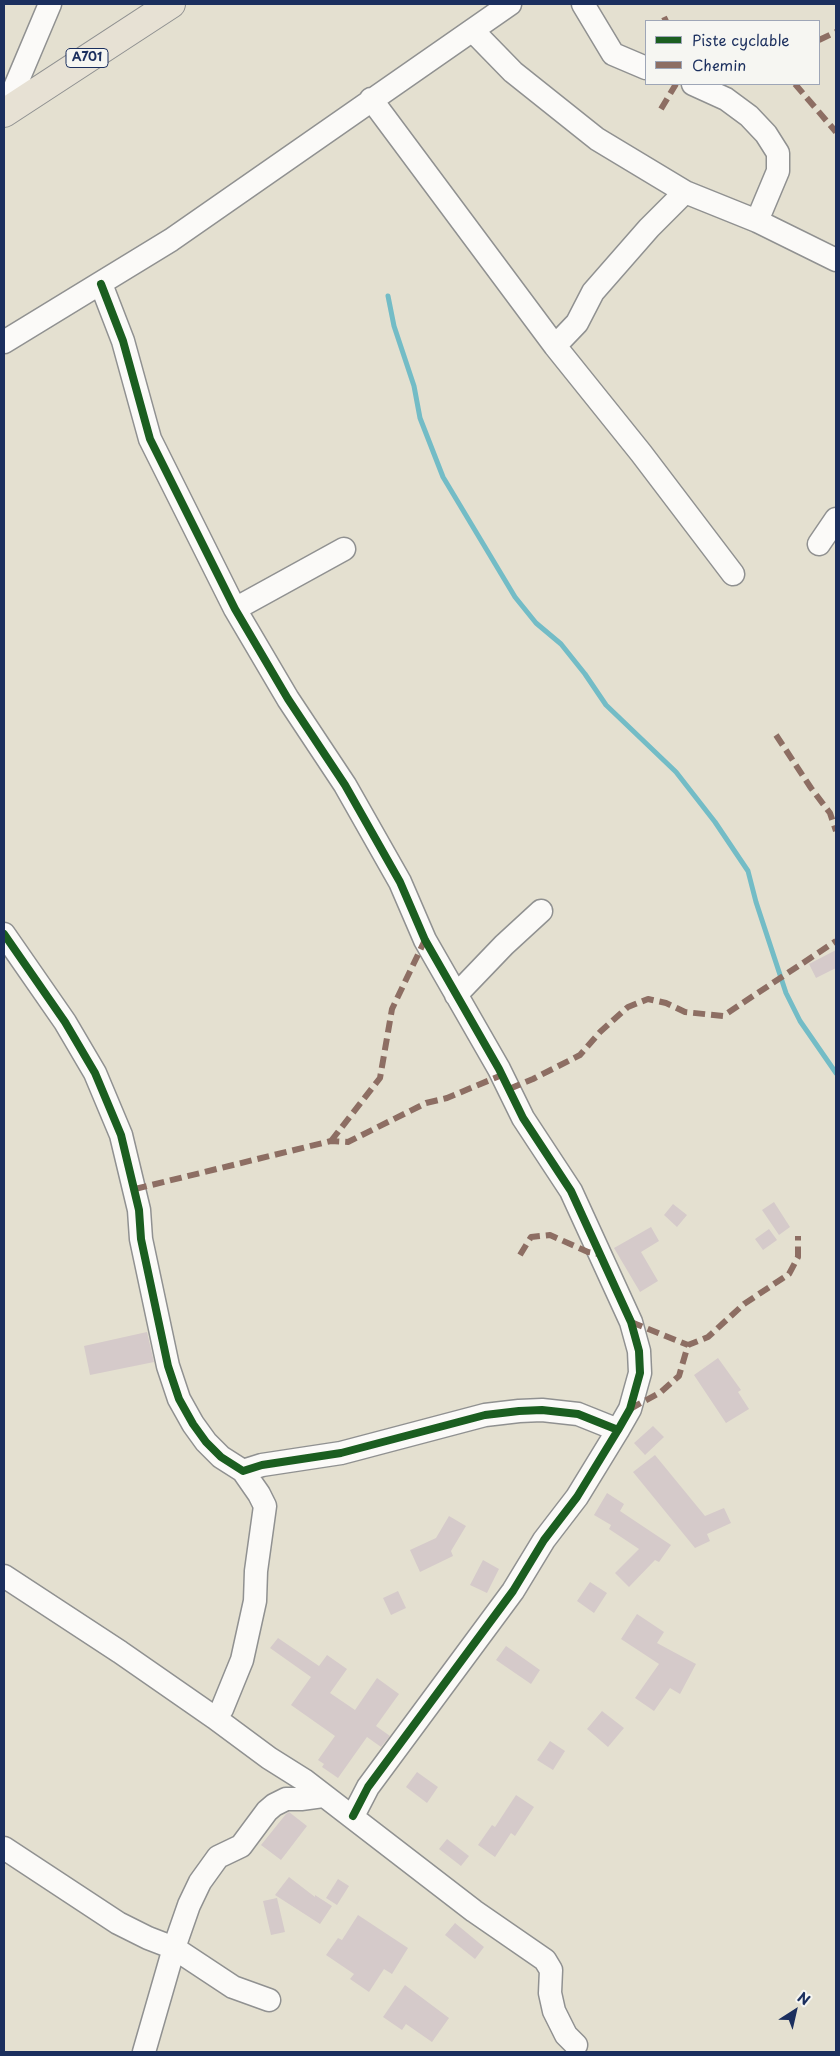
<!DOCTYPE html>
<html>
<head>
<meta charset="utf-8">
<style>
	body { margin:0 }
	#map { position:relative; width:840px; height:2056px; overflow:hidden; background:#e4e0d0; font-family:"Playpen Sans",sans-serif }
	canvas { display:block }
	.frame { position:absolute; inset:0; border:5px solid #1b2f5e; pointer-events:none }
	.legend { position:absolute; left:645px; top:20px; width:175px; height:65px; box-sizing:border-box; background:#f6f6f2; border:1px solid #9ea6b7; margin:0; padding:6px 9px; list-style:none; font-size:15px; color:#1b2f5e }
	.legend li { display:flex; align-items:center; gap:10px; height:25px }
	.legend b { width:25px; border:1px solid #9ea6b7 }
	.north { position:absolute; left:770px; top:1986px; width:50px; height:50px; -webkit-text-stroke:4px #f6f6f2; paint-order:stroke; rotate:35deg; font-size:14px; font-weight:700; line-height:20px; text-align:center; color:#1b2f5e }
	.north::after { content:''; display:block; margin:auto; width:18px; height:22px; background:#1b2f5e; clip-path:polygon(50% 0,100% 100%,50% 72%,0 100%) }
</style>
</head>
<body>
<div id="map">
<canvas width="840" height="2056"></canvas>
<div class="frame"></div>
<ul class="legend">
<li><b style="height:6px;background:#1b5e20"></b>Piste cyclable</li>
<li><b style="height:6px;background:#8d6e63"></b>Chemin</li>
</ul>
<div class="north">N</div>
</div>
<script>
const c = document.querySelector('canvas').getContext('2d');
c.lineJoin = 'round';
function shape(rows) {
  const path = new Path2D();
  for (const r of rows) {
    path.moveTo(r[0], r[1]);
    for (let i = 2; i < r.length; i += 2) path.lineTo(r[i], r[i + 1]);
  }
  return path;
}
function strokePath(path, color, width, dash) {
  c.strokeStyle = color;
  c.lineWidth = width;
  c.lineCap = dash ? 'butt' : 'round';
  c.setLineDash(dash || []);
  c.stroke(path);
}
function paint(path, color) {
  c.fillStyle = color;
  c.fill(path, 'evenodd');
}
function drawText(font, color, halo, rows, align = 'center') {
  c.font = font + ' "Playpen Sans",sans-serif';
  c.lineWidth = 5;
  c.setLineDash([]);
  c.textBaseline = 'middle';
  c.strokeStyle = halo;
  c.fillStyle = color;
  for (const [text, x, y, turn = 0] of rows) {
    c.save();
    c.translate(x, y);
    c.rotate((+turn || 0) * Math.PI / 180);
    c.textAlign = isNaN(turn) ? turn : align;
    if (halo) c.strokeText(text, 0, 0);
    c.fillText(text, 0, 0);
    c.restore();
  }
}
const stream = shape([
	[388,296,394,326,414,386,420,418,443,477,515,597,536,623,561,644,585,674,606,705,676,772,715,822,748,871,756,902,786,993,800,1021,836,1073]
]);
const building = shape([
	[836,950,836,968,816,978,809,964],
	[774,1202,790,1227,779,1235,762,1210],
	[673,1204,687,1215,677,1227,664,1215],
	[651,1227,659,1241,641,1252,658,1281,640,1292,614,1248],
	[769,1229,777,1240,763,1250,755,1239],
	[147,1332,154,1362,90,1375,84,1346],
	[718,1358,741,1390,738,1392,749,1409,726,1423,694,1375],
	[653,1426,664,1437,645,1455,634,1443],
	[655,1455,705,1516,724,1508,731,1523,707,1534,710,1541,695,1548,633,1472],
	[607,1493,624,1504,620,1511,671,1545,659,1562,655,1560,629,1587,615,1573,639,1549,609,1529,611,1525,594,1515],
	[449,1516,466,1526,451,1551,453,1556,420,1572,410,1550,436,1538],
	[483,1560,499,1569,487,1593,470,1585],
	[590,1582,607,1593,594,1613,577,1601],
	[398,1591,406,1608,391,1615,383,1598],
	[637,1614,664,1632,657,1643,696,1664,680,1694,670,1688,654,1711,635,1698,659,1664,621,1639],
	[278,1638,319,1666,327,1655,347,1669,330,1693,355,1710,377,1678,399,1694,376,1726,390,1736,381,1747,367,1737,338,1778,322,1767,324,1764,318,1760,335,1736,291,1705,311,1677,270,1648],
	[506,1646,540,1670,531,1684,496,1660],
	[602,1711,624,1728,608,1747,587,1729],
	[550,1741,565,1751,553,1770,537,1760],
	[417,1772,438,1787,427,1803,406,1787],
	[516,1795,534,1807,515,1836,511,1833,495,1857,478,1845,492,1825,495,1827],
	[289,1812,307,1826,281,1860,261,1845,286,1814],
	[447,1839,469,1856,461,1866,439,1849],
	[289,1877,315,1897,315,1895,332,1906,320,1924,275,1895],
	[338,1879,349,1886,337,1905,326,1898],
	[277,1898,285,1932,271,1935,263,1901],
	[358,1915,408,1948,392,1974,384,1969,369,1992,350,1979,354,1974,326,1955,338,1938,342,1940],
	[455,1923,484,1947,475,1959,445,1935],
	[405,1985,449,2018,432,2042,406,2024,402,2030,383,2017]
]);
const minor = shape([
	[583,4,613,54,646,68],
	[473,31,513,72,597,139,685,192,757,221,836,260],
	[693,84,726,99,749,116,766,134,778,153,778,171,757,221],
	[371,99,555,346,641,453,733,574],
	[4,113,50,4],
	[101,284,123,341,150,439,235,609,288,699,345,785,400,882,425,940,499,1069,523,1118,571,1191,631,1322,639,1351,640,1373,630,1409,618,1430,577,1497,544,1540,513,1591,368,1787,353,1816],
	[4,342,171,240,510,4],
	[555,346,577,323,593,292,649,228,685,192],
	[819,544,836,519],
	[235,609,344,549],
	[4,934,65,1022,95,1073,121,1135,139,1210,141,1239,168,1366,179,1399,193,1424,206,1442,221,1457,243,1471,262,1465,341,1453,485,1415,519,1411,542,1410,578,1414,618,1430],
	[456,995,504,945,541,911],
	[4,1576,120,1652,215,1718,222,1709,242,1660,255,1601,256,1571,265,1506,259,1494,243,1471],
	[215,1718,269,1758,304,1780,474,1911,545,1960,551,1970,550,1993,554,2011,566,2035,576,2045],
	[4,1848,118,1923,148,1938,174,1948,144,2052],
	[269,2000,233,1987,174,1948,189,1905,200,1882,218,1857,241,1846,267,1811,274,1805,286,1799,301,1799,323,1796]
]);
const major = shape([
	[4,113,171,4]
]);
const quiet = shape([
	[664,17,666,21],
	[819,40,836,32],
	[795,84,836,132],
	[661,109,676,84],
	[776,735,811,788,830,813,836,831],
	[509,1089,533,1079,580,1055,600,1032,628,1007,648,999,666,1003,685,1012,723,1016,836,941],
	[331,1141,380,1078,392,1009,425,940],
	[135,1189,331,1141,348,1142,426,1103,447,1098,502,1075],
	[520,1255,531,1237,550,1235,588,1252,599,1254],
	[631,1322,688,1345],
	[630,1409,661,1392,679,1376,688,1345,708,1337,744,1304,789,1274,798,1257,798,1236]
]);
const cycleway = shape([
	[101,284,123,341,150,439,235,609,288,699,345,785,400,882,425,940,499,1069,523,1118,571,1191,631,1322,639,1351,640,1373,630,1409,618,1430,577,1497,544,1540,513,1591,368,1787,353,1816],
	[4,934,65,1022,95,1073,121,1135,139,1210,141,1239,168,1366,179,1399,193,1424,206,1442,221,1457,243,1471,262,1465,341,1453,485,1415,519,1411,542,1410,578,1414,618,1430]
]);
const shields = [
	[87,58,42]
];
const shieldNames = [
	["A701",87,58]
];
strokePath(stream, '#73bcc6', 5);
paint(building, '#d5caca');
strokePath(minor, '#909191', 25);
strokePath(major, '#909191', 30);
strokePath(minor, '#fbfaf8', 22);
strokePath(major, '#e7e1d4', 28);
strokePath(quiet, '#8d6e63', 6, [12, 6]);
strokePath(cycleway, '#1b5e20', 8);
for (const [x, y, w] of shields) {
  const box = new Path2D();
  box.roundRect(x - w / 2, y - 9.5, w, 19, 4);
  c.fillStyle = '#f6f6f2';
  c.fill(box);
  strokePath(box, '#1b2f5e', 1);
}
drawText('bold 12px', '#1b2f5e', null, shieldNames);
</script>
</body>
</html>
